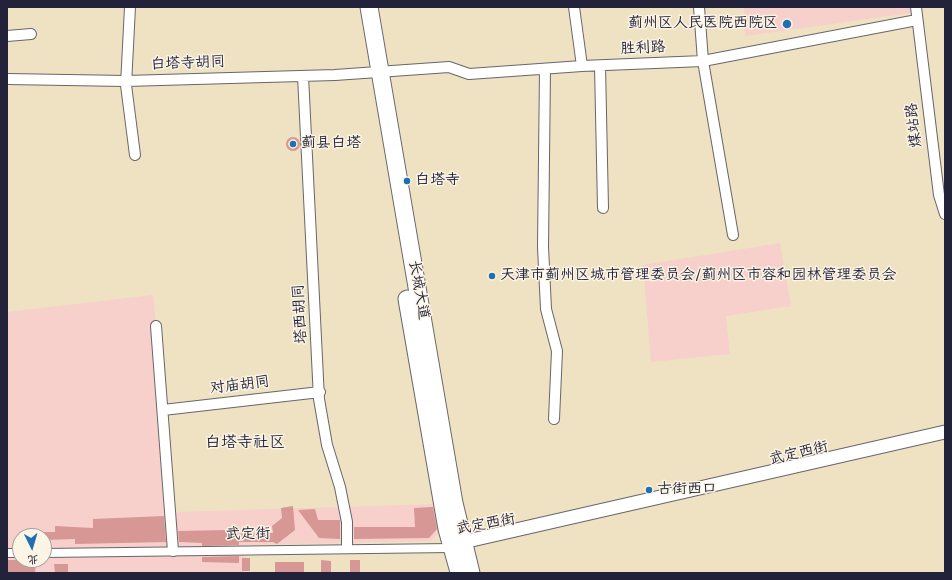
<!DOCTYPE html>
<html>
<head>
<meta charset="utf-8">
<style>
	body { margin:0 }
	#map { position:relative; width:952px; height:580px; overflow:hidden; background:#eee2c2; font-family:Mynerve,"LXGW WenKai TC",sans-serif }
	canvas { display:block }
	.frame { position:absolute; inset:0; border:8px solid #22223b; pointer-events:none }
	.north { position:absolute; left:12px; top:528px; width:40px; height:40px; box-sizing:border-box; background:#fcf5e5; border:1px solid #a5a1a1; border-radius:50%; rotate:175deg; font-size:11px; font-weight:700; line-height:16px; text-align:center; color:#22223b }
	.north::after { content:''; display:block; margin:auto; width:14px; height:18px; background:#1f6fb2; clip-path:polygon(50% 0,100% 100%,50% 72%,0 100%) }
</style>
</head>
<body>
<div id="map">
<canvas width="952" height="580"></canvas>
<div class="frame"></div>
<div class="north">北</div>
</div>
<script>
const c = document.querySelector('canvas').getContext('2d');
c.lineJoin = 'round';
function paint(path, color) {
  c.fillStyle = color;
  c.fill(path, 'evenodd');
}
function shape(rows) {
  const path = new Path2D();
  for (const r of rows) {
    if (r.length === 3) {
      path.moveTo(r[0] + r[2], r[1]);
      path.arc(r[0], r[1], r[2], 0, 2 * Math.PI);
      continue;
    }
    path.moveTo(r[0], r[1]);
    for (let i = 2; i < r.length; i += 2) path.lineTo(r[i], r[i + 1]);
  }
  return path;
}
function strokePath(path, color, width, dash) {
  c.strokeStyle = color;
  c.lineWidth = width;
  c.lineCap = dash ? 'butt' : 'round';
  c.setLineDash(dash || []);
  c.stroke(path);
}
function drawText(font, color, halo, rows, align = 'center') {
  c.font = font + ' Mynerve,"LXGW WenKai TC",sans-serif';
  c.lineWidth = 3;
  c.setLineDash([]);
  c.textBaseline = 'middle';
  c.strokeStyle = halo;
  c.fillStyle = color;
  for (const [text, x, y, turn = 0] of rows) {
    c.save();
    c.translate(x, y);
    c.rotate((+turn || 0) * Math.PI / 180);
    c.textAlign = isNaN(turn) ? turn : align;
    if (halo) c.strokeText(text, 0, 0);
    c.fillText(text, 0, 0);
    c.restore();
  }
}
const built = shape([
	[744,7,910,7,911,13,745,36],
	[780,243,791,306,726,316,730,354,651,362,643,265],
	[153,295,176,512,438,504,441,531,431,541,246,545,244,573,7,573,7,312],
	[20,536,44,536,44,560,20,560]
]);
const building = shape([
	[293,144,7],
	[293,506,295,530,277,544,273,542,239,542,239,545,202,546,202,543,179,542,177,516,178,531,227,530,227,534,273,533,272,526,282,518,281,508],
	[433,507,437,529,429,538,354,539,354,527,415,527,414,508],
	[315,509,318,520,340,520,340,539,319,538,298,510],
	[164,516,166,542,75,544,75,539,44,540,44,532,55,532,55,526,93,528,93,519],
	[239,556,239,563,202,562,202,557],
	[242,558,250,558,250,571,242,571],
	[7,560,36,560,35,573,7,572],
	[321,560,331,561,331,573,321,573],
	[350,560,360,560,360,573,350,573],
	[275,562,304,562,304,573,275,573],
	[54,564,68,564,68,573,55,573]
]);
const pedestrian = shape([
	[7,553,20,553],
	[44,553,452,548]
]);
const minor = shape([
	[130,7,126,85,135,155],
	[574,7,582,66],
	[699,7,703,61,733,235],
	[916,7,939,195,945,214],
	[7,36,31,34],
	[600,66,603,208],
	[545,70,543,247,546,309,557,351,554,419],
	[303,76,319,399,327,445,340,487,347,522,347,547],
	[7,79,126,81,335,75,449,67,469,74,582,66,703,61,917,20],
	[156,326,173,551],
	[163,410,320,392]
]);
const tertiary = shape([
	[456,546,463,542,945,432]
]);
const primary = shape([
	[369,7,454,503,471,573],
	[407,299,447,529,459,572]
]);
const markers = [
	[787,24,5,"#1f6fb2"],
	[293,144,4,"#1f6fb2"],
	[407,181,4,"#1f6fb2"],
	[492,276,4,"#1f6fb2"],
	[649,490,4,"#1f6fb2"]
];
const poiNames = [
	["蓟州区人民医院西院区",778,24,"right"],
	["蓟县白塔",301,144],
	["白塔寺",415,181],
	["天津市蓟州区城市管理委员会/蓟州区市容和园林管理委员会",500,276],
	["古街西口",657,490]
];
const streetNames = [
	["胜利路",643,49,-3],
	["白塔寺胡同",188,64,-2],
	["煤站路",915,125,-97],
	["长城大道",418,290,80],
	["塔西胡同",301,314,-93],
	["对庙胡同",240,386,-7],
	["武定西街",799,454,-13],
	["武定西街",486,525,-10],
	["武定街",248,535,-1]
];
const neighbourhoodNames = [
	["白塔寺社区",245,444]
];
paint(built, '#f7d0cb');
paint(building, '#d79795');
strokePath(pedestrian, '#69656a', 10);
strokePath(minor, '#69656a', 12);
strokePath(tertiary, '#69656a', 15);
strokePath(primary, '#69656a', 19);
strokePath(pedestrian, '#fff', 8);
strokePath(minor, '#fff', 10);
strokePath(tertiary, '#fff', 13);
strokePath(primary, '#fff', 17);
for (const [x, y, r, color] of markers) {
  const dot = new Path2D();
  dot.arc(x, y, r, 0, 2 * Math.PI);
  c.fillStyle = color;
  c.fill(dot);
  strokePath(dot, '#fcf5e5', 1.5);
}
drawText('15px', '#22223b', '#fcf5e5', poiNames, 'left');
drawText('15px', '#22223b', '#fcf5e5', streetNames);
drawText('16px', '#22223b', '#fcf5e5', neighbourhoodNames);
</script>
</body>
</html>
